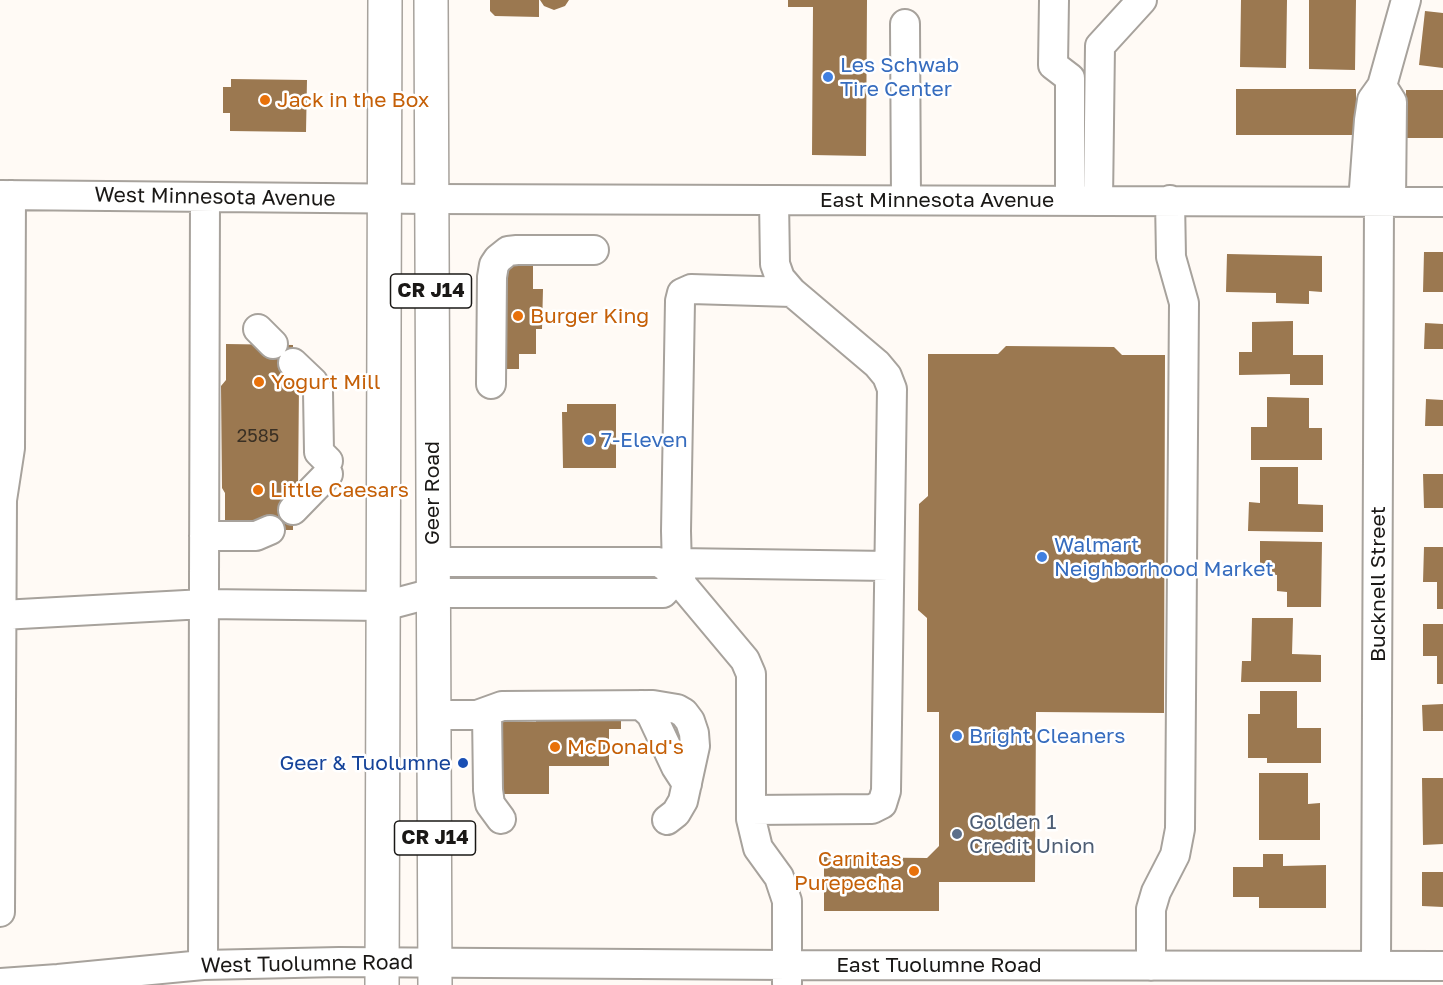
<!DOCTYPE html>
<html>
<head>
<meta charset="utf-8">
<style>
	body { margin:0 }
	canvas { display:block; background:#fffaf5 }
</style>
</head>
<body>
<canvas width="1443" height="985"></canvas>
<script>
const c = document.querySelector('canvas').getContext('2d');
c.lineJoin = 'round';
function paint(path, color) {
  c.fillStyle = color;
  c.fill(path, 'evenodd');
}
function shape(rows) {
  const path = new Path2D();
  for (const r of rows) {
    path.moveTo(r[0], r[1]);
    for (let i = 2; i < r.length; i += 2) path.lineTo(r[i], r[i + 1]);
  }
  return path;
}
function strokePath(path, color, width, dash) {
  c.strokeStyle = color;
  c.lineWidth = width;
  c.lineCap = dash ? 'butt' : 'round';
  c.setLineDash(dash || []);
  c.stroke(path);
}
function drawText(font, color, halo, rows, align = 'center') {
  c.font = font + ' "Golos Text",sans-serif';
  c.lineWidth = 5;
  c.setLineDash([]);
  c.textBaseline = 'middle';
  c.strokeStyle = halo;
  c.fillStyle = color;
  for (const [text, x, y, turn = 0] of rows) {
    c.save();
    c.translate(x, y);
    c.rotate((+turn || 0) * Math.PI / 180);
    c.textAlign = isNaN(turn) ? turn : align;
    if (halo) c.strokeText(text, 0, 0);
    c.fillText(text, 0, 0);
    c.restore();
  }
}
const building = shape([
	[490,0,539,0,539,17,495,16,490,11],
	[540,0,569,0,565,6,554,10,544,6],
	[788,0,867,0,866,156,812,155,813,7,788,7],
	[1241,0,1287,0,1286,68,1240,67],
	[1309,0,1356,0,1355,70,1309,69],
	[1425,11,1443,13,1443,68,1419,65],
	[231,79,307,80,306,132,230,131,230,113,223,113,223,87,231,87],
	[1236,89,1356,89,1356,135,1236,135],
	[1406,90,1443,90,1443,138,1406,138],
	[1424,252,1443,252,1443,292,1423,292],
	[1227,254,1322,256,1322,292,1309,291,1309,304,1276,303,1276,293,1226,292],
	[503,266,533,266,533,289,543,289,542,329,536,329,536,354,519,354,519,369,497,369],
	[1293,321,1293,355,1323,355,1323,385,1290,385,1290,374,1239,375,1239,352,1252,352,1252,322],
	[1425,323,1443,324,1443,349,1424,349],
	[226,344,293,345,293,379,299,385,298,489,293,494,293,530,225,530,225,493,222,488,221,386,226,380],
	[1006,346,1114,347,1122,355,1165,355,1164,713,1036,712,1035,882,939,882,939,911,824,911,824,857,927,858,939,846,939,712,927,712,927,618,918,610,919,504,928,496,928,354,998,354],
	[1267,397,1309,398,1309,428,1322,428,1322,460,1251,460,1251,427,1267,427],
	[1426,399,1443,400,1443,426,1425,426],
	[567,404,616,404,616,468,563,468,562,412,567,412],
	[1260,467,1298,467,1298,504,1323,505,1323,532,1248,531,1249,502,1260,503],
	[1423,474,1443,474,1443,508,1424,508],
	[1260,541,1322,542,1321,607,1287,607,1287,592,1277,591,1277,575,1260,574],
	[1424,547,1443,547,1443,609,1437,609,1437,582,1423,582],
	[1252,618,1293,618,1292,654,1321,655,1321,682,1241,682,1242,661,1251,661],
	[1423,624,1443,624,1443,684,1437,684,1437,656,1423,656],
	[1260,691,1297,691,1297,728,1321,728,1321,763,1267,763,1267,758,1248,758,1248,714,1260,714],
	[1443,704,1443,731,1423,731,1422,705],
	[621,711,621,729,609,729,609,766,549,766,549,794,501,794,502,721,536,722,536,714],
	[1259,773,1308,773,1308,804,1320,803,1320,840,1259,840],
	[1422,778,1443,778,1443,844,1423,845],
	[1263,854,1283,854,1283,866,1326,865,1326,908,1259,908,1259,897,1233,897,1233,867,1263,867],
	[1422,872,1443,872,1443,907,1422,906]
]);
const minor = shape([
	[1054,0,1053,65,1070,78,1070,200],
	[905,24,906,200],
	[1382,86,1392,102,1391,202],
	[0,195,431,199,1443,202],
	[1098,201,1100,46,1142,0],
	[1363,202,1369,120,1372,100,1382,86,1406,0],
	[258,329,273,344],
	[293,363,313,382,318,391,319,452,328,461],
	[491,384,492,277,494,265,498,259,508,251,517,250,594,250],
	[293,510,328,474],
	[204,536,256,536,270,530],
	[677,563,889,566],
	[2,615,204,604,384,606,433,593,663,593,679,576,659,562,433,562],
	[641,705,651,714,676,767,687,784],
	[487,712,488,790,490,804,501,819],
	[434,715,477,715,502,706,653,705,677,709,684,713,690,721,694,733,695,746,683,801,676,813,667,820],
	[751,810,872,809,882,804,886,791,892,389,887,376,877,364,792,292,780,278,775,264,774,200],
	[0,912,2,500,10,448,11,195],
	[203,965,205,197],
	[1151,966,1151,909,1156,892,1175,855,1180,829,1184,303,1171,257,1170,200],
	[1376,966,1379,202],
	[0,983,58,979,203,965,339,962,787,965,1443,966],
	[787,983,787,901,779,877,758,848,751,819,751,674,745,660,683,586,677,569,676,531,680,301,682,293,691,289,792,292]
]);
const major = shape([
	[431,0,435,985],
	[382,985,385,0]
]);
const markers = [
	[828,77,6,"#3f7fe0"],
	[265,100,6,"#e8710a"],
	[518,316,6,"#e8710a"],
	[259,382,6,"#e8710a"],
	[589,440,6,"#3f7fe0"],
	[258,490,6,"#e8710a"],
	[1042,557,6,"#3f7fe0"],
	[957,736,6,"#3f7fe0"],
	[555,747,6,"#e8710a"],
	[463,763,6,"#1a4fb4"],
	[957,834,6,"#5c6f8a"],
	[914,871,6,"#e8710a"]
];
const numberNames = [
	["2585",258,436]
];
const shields = [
	[431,291,81],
	[435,838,81]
];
const shieldNames = [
	["CR J14",431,291],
	["CR J14",435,838]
];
const shopNames = [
	["Les Schwab",840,65],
	["Tire Center",840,89],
	["7-Eleven",601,440],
	["Walmart",1054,545],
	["Neighborhood Market",1054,569],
	["Bright Cleaners",969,736]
];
const foodNames = [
	["Jack in the Box",277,100],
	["Burger King",530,316],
	["Yogurt Mill",271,382],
	["Little Caesars",270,490],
	["McDonald's",567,747],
	["Carnitas",902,859,"right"],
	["Purepecha",902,883,"right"]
];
const streetNames = [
	["West Minnesota Avenue",215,197,1],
	["East Minnesota Avenue",937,200],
	["Geer Road",432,493,-90],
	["Bucknell Street",1378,584,-90],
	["West Tuolumne Road",307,964,-1],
	["East Tuolumne Road",939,965]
];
const transitNames = [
	["Geer & Tuolumne",451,763]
];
const serviceNames = [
	["Golden 1",969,822],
	["Credit Union",969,846]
];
paint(building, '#9b7850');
strokePath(minor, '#a7a29c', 32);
strokePath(major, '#a7a29c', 36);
strokePath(minor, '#fff', 28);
strokePath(major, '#fff', 33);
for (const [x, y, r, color] of markers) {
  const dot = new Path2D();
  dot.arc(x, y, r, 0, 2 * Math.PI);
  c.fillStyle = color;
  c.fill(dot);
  strokePath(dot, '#fff', 2);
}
drawText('18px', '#3a3024', null, numberNames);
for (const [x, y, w] of shields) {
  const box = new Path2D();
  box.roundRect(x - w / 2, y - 17, w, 34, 4.5);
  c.fillStyle = '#fff';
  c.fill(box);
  strokePath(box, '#1a1816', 1.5);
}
drawText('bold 20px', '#1a1816', null, shieldNames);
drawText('21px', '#366cbe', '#fff', shopNames, 'left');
drawText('21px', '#c56008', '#fff', foodNames, 'left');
drawText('21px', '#1a1816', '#fff', streetNames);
drawText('21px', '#164399', '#fff', transitNames, 'right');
drawText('21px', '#4e5e75', '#fff', serviceNames, 'left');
</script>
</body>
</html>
